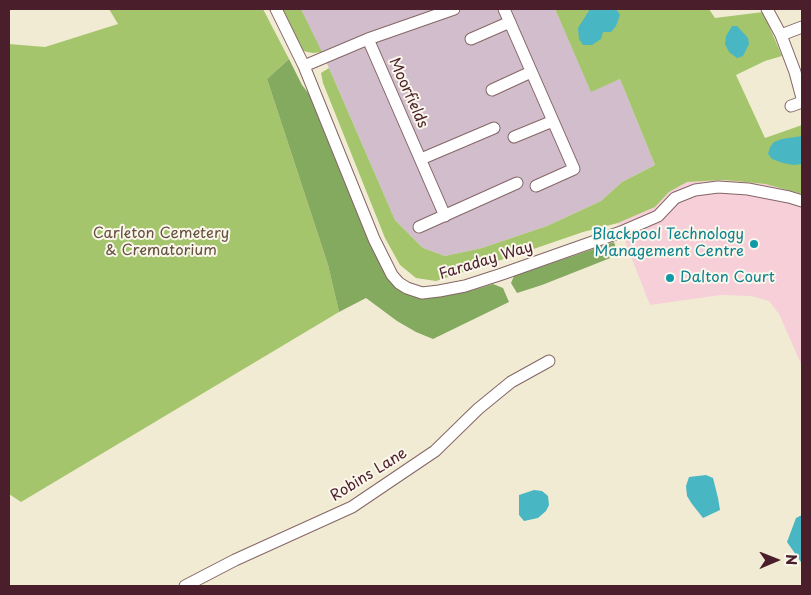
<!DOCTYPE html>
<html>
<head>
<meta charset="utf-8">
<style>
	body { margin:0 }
	#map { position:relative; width:811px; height:595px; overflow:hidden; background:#f2ebd3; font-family:"Playpen Sans",sans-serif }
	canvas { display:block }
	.frame { position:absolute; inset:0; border:10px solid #4a1f2b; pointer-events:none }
	.north { position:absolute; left:751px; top:535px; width:50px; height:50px; -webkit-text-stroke:4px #fbf7ec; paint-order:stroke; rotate:89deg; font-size:14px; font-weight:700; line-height:20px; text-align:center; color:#4a1f2b }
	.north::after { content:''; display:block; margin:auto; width:18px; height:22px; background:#4a1f2b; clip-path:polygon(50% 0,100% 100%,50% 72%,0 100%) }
</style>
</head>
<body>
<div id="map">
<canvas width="811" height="595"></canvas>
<div class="frame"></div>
<div class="north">N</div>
</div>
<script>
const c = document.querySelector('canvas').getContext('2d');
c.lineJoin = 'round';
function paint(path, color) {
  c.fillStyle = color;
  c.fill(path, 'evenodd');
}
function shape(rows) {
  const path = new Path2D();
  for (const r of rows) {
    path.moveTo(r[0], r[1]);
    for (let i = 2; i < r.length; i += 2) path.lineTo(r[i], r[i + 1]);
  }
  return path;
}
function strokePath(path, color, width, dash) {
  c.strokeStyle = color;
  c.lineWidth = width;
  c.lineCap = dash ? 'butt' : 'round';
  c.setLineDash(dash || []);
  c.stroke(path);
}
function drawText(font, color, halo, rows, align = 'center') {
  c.font = font + ' "Playpen Sans",sans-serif';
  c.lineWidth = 4;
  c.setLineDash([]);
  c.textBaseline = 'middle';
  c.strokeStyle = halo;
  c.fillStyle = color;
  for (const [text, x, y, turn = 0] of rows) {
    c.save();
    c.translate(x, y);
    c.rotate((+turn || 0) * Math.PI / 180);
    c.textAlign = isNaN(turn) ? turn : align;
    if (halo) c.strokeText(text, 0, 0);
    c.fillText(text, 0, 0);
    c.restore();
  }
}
const built = shape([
	[724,180,765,184,802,194,802,366,779,314,769,301,751,296,721,295,650,305,618,223,655,207,669,192,687,182]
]);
const industrial = shape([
	[301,9,555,9,591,91,620,79,655,165,622,182,601,201,547,226,482,248,445,256,423,248,395,220,329,68]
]);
const green = shape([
	[109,9,263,9,289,59,267,79,328,265,339,312,21,502,9,494,9,44,45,47,118,24],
	[281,9,301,9,322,52,313,53,303,51,298,43],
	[555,9,709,9,715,18,763,12,782,56,765,61,736,75,765,138,802,125,802,194,765,184,745,182,724,180,687,182,669,192,655,207,618,223,583,232,516,255,436,281,416,278,400,265,385,238,323,83,321,73,329,68,395,220,423,248,445,256,482,248,547,226,601,201,622,182,655,165,620,79,591,92]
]);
const forest = shape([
	[289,59,302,85,320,108,399,283,439,291,470,291,493,284,503,288,509,302,433,339,416,332,397,321,366,298,339,312,328,265,267,79],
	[614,242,618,255,542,285,517,293,511,283,514,276]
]);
const water = shape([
	[590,9,616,9,620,15,616,26,611,32,603,32,601,39,592,45,583,45,579,39,578,28],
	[732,26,737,26,748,38,749,44,743,56,737,58,729,52,725,44,726,36],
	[802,136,802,164,794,165,783,163,772,159,768,154,770,147,774,142,782,139],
	[706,475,713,478,718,498,720,510,703,518,692,504,687,496,686,486,689,477],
	[534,490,542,491,548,496,549,505,546,511,538,518,524,521,519,515,519,495],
	[802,515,802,562,801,562,787,542,796,518]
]);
const minor = shape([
	[276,9,304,66,374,239,392,275,399,283,407,288,422,293,439,291,465,286,502,274,621,232,658,216,675,198,695,190,718,187,748,189,789,197,802,201],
	[504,9,574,169,536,186],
	[767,9,781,35,795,72,802,98],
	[781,35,802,27],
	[368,39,445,216],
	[471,39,510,22],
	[304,66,368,39,454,9],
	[492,90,531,72],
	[791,106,802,102],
	[514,137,553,121],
	[421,159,494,128],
	[419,227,517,183],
	[185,586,235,560,352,507,435,451,478,409,511,382,549,361]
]);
const markers = [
	[754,244,5,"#0f9aa8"],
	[670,278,5,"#0f9aa8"]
];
const streetNames = [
	["Moorfields",408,93,66],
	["Faraday Way",486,261,-17],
	["Robins Lane",369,475,-32]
];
const parkNames = [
	["Carleton Cemetery",161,234],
	["& Crematorium",161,251]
];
const cultureNames = [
	["Blackpool Technology",744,235],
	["Management Centre",744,252],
	["Dalton Court",680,278,"left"]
];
paint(built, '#f6cfd9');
paint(industrial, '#d1bdcb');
paint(green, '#a5c56d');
paint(forest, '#84aa60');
paint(water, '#48b6c3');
strokePath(minor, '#856666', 13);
strokePath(minor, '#fff', 11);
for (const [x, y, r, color] of markers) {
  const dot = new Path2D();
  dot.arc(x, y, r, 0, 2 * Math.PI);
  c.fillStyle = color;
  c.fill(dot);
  strokePath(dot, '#fbf7ec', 2);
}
drawText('15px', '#4a1f2b', '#fbf7ec', streetNames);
drawText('15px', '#65513f', '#fbf7ec', parkNames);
drawText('15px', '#0d838f', '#fbf7ec', cultureNames, 'right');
</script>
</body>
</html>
